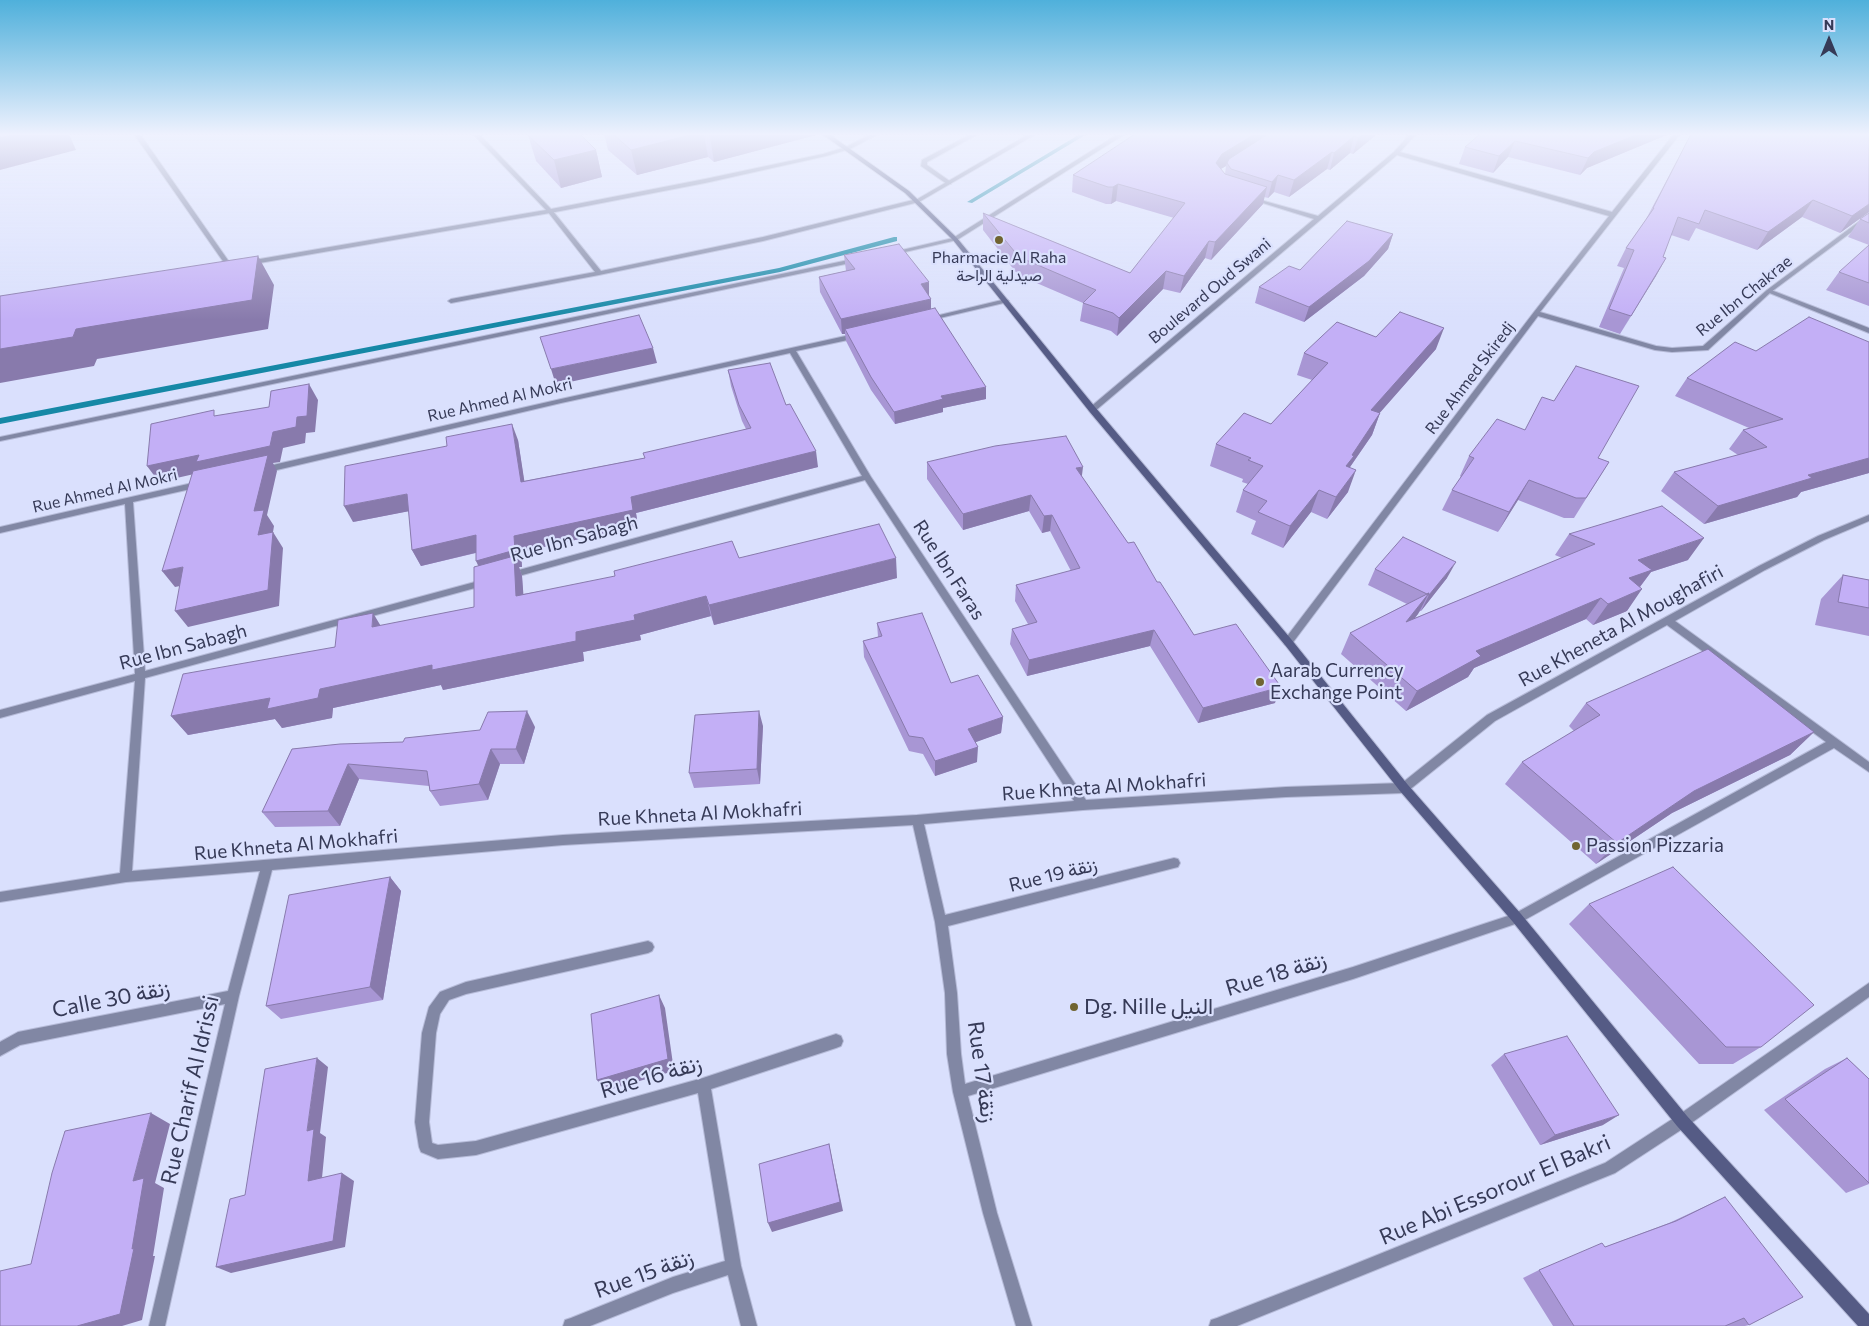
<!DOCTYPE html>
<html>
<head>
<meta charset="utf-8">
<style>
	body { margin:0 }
	#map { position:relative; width:1869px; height:1326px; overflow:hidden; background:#dae0fd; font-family:Commissioner,sans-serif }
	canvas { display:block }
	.north { position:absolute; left:1804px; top:15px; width:50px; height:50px; -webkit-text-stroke:4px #dae0fd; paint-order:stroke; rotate:0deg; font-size:14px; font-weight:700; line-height:20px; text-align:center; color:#363a57 }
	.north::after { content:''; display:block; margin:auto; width:18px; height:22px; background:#363a57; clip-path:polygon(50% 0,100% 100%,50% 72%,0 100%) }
</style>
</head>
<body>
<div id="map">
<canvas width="1869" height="1326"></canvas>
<div class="north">N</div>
</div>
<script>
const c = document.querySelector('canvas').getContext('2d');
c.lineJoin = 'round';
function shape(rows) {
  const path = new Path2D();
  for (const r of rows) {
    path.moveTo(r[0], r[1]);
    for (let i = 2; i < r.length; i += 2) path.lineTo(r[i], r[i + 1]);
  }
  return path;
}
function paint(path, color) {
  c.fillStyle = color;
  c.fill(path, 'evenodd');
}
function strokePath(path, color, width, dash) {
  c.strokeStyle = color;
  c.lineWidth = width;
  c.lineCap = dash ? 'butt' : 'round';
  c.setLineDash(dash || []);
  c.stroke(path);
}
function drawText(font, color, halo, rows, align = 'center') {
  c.font = font + ' Commissioner,Vazirmatn,sans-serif';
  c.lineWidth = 4.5;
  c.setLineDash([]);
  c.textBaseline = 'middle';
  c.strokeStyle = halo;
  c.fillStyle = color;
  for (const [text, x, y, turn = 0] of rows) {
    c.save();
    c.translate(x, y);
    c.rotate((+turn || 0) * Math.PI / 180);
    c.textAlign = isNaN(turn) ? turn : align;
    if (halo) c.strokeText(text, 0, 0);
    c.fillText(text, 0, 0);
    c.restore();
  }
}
const stream = shape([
	[1080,134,1087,134,972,203,967,202,1080,134],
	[894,237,897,237,897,241,780,272,0,424,0,418,779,268,894,237]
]);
const lane = shape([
	[971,134,978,134,927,162,927,165,951,182,951,184,947,184,921,166,922,160,971,134],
	[917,199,919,200,919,202,763,241,599,275,451,303,448,301,451,299,595,272,548,212,547,211,550,209,552,210,601,271,763,237,917,199],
	[1767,290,1771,290,1869,328,1869,333,1767,292,1767,290]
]);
const street = shape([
	[134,134,140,134,232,266,231,267,227,267,134,134],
	[473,134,479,134,551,209,705,179,823,154,846,147,871,134,878,134,850,149,826,156,705,183,550,213,248,265,245,263,248,261,546,210,473,134],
	[1029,134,1036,134,919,202,914,201,1029,134],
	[1118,134,1125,134,957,240,892,255,889,253,953,238,1118,134],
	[1410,134,1416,134,1400,152,1612,212,1674,134,1680,134,1540,312,1656,346,1672,348,1703,346,1767,290,1869,214,1869,219,1771,292,1708,350,1672,352,1655,350,1538,316,1291,645,1288,646,1285,645,1283,642,1285,639,1534,312,1609,216,1397,155,1095,411,1092,411,1088,409,1314,219,1250,199,1250,197,1318,216,1394,152,1410,134],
	[858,258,860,259,860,261,0,441,0,437,858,258],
	[1006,299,1009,301,1008,302,927,321,923,319,1006,299],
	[859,333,862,333,862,337,796,351,871,477,1086,800,1286,787,1402,783,1487,715,1759,566,1818,536,1869,515,1869,521,1824,540,1765,570,1675,621,1869,762,1869,772,1834,748,1521,922,1353,979,968,1096,997,1213,1032,1326,1016,1326,983,1213,953,1092,947,1054,945,993,935,922,913,825,563,845,272,870,239,996,165,1326,149,1326,225,1004,20,1045,0,1056,0,1042,18,1032,228,991,260,871,126,882,0,902,0,892,120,873,135,681,0,718,0,710,135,674,125,504,0,533,0,527,201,481,204,482,204,486,133,502,145,671,486,579,491,582,486,585,145,678,132,871,563,835,917,815,1074,801,865,480,508,579,505,578,503,576,505,574,508,573,862,476,790,353,561,403,264,473,260,470,264,467,561,399,859,333],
	[1667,625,1826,742,1514,914,1353,967,965,1084,961,1054,957,993,948,926,1174,868,1178,867,1180,863,1178,859,1174,858,945,915,924,824,1083,810,1286,797,1404,793,1408,791,1495,721,1667,625],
	[648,941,652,943,654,947,652,951,648,953,466,994,449,1000,440,1014,436,1033,429,1122,432,1143,438,1145,476,1141,703,1078,836,1034,841,1036,843,1041,841,1046,836,1048,711,1089,741,1266,757,1326,741,1326,728,1275,673,1293,590,1326,563,1326,565,1320,571,1318,673,1277,725,1261,698,1093,476,1155,438,1159,421,1152,419,1147,415,1122,422,1033,429,1007,440,992,466,982,648,941],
	[1869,983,1869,997,1687,1126,1615,1173,1237,1326,1209,1326,1211,1320,1217,1318,1345,1268,1605,1163,1677,1116,1869,983]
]);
const secondary = shape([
	[822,134,829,134,909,191,957,238,1095,407,1291,639,1408,785,1521,914,1687,1116,1869,1314,1869,1326,1858,1326,1677,1126,1513,922,1400,791,1285,645,1089,411,953,240,905,193,822,134]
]);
const wall = shape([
	[604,134,820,134,714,162,708,157,637,175,608,150],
	[1148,134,1377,134,1353,154,1350,153,1330,170,1327,169,1289,197,1274,192,1268,198,1264,197,1263,204,1211,260,1205,258,1180,293,1163,289,1117,336,1111,331,1080,321,1083,303,1018,275,983,230,983,213,1130,273,1174,218,1116,201,1111,204,1106,204,1072,192,1073,175],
	[1226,166,1225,174,1221,169],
	[1480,134,1669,134,1587,168,1580,175,1508,157,1493,173,1459,164,1465,147],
	[1691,134,1869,212,1840,233,1802,217,1757,250,1696,228,1689,241,1671,235,1663,257,1666,258,1620,334,1599,327,1624,268,1617,266,1626,248,1645,221],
	[528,135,596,150,602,177,561,188,536,161],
	[1869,213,1869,306,1826,290,1839,272,1869,245,1848,237,1860,219],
	[1393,234,1388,249,1364,276,1304,322,1255,303,1259,287,1300,270],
	[844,255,929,296,931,299,931,309,986,399,943,408,943,412,895,424,871,390,846,341,845,334,842,334,820,292,819,277,846,271],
	[1376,337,1436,349,1379,413,1380,413,1372,435,1350,467,1348,492,1327,519,1311,512,1283,548,1251,534,1256,521,1236,512,1243,490,1248,484,1242,482,1243,479,1210,466,1216,444,1271,424,1312,380,1297,375,1304,353],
	[1869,342,1869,473,1801,492,1797,497,1704,524,1661,491,1674,472,1738,455,1729,449,1743,430,1749,428,1675,396,1687,378,1756,351],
	[728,370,786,405,818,467,636,513,638,526,521,552,522,567,519,567,522,576,523,594,739,558,897,578,714,625,711,616,640,635,641,640,583,652,584,661,443,690,441,685,333,708,332,718,282,728,275,719,188,735,171,716,335,647,381,626,474,607,478,566,476,553,421,566,412,550,409,511,353,522,518,440,524,481,644,458,746,429,742,421,731,386],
	[1469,456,1598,458,1609,462,1574,518,1564,518,1518,500,1498,532,1442,510,1452,490,1461,477,1460,476],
	[927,462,1082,477,1128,543,1157,582,1194,635,1275,703,1198,723,1150,646,1027,676,1010,644,1012,629,1028,624,1015,601,1016,585,1071,571,1050,531,1042,533,1029,511,963,530,927,479],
	[1569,534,1688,560,1651,572,1640,587,1627,611,1593,625,1586,619,1474,668,1468,677,1406,711,1341,654,1350,633,1407,604,1368,585,1375,569,1447,578,1421,611,1420,611,1415,618,1562,558,1555,555],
	[1843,575,1869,580,1869,636,1815,625,1821,599],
	[877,623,951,683,1003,717,1001,733,975,742,977,762,935,776,923,754,909,751,864,657,863,641,878,637],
	[1586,703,1814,732,1790,755,1672,813,1596,864,1505,784,1522,762,1574,731,1569,726],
	[763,726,760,784,694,788,689,773],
	[535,727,524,764,500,764,488,800,440,806,430,791,429,786,359,779,340,826,275,827,262,812,292,749,403,742],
	[390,877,401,891,383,1000,281,1019,266,1006],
	[1589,904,1761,1047,1733,1064,1699,1064,1569,924],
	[1504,1054,1603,1125,1540,1145,1491,1065],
	[1847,1058,1869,1079,1869,1184,1846,1193,1764,1110,1825,1069],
	[1725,1197,1749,1325,1745,1326,1553,1326,1523,1278,1539,1270,1605,1247,1669,1223]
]);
const shadedWall = shape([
	[17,134,69,134,76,150,0,170,0,138],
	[694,134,704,134,708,157,637,175,631,150],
	[720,134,820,134,714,162,710,136],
	[1255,134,1277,134,1227,163,1226,166,1219,170,1216,163,1222,154],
	[1363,134,1377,134,1353,154,1358,138],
	[1638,134,1669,134,1587,168,1580,175,1588,158,1594,152],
	[1354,136,1350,153,1330,170,1334,153],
	[1515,141,1508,157,1493,173,1499,156],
	[596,150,602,177,561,188,554,160],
	[1332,152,1327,169,1289,197,1294,180],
	[1278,175,1274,192,1268,198,1272,182],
	[1118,184,1116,201,1111,204,1113,187],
	[1267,187,1263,204,1211,260,1215,242],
	[1813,200,1802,217,1757,250,1768,232],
	[1869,204,1869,212,1840,233,1852,216],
	[1393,234,1388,249,1364,276,1304,322,1309,307],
	[1209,241,1205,258,1180,293,1184,276],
	[258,256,274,285,268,329,97,359,94,366,0,383,0,349,76,329],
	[1666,258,1656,276,1620,334,1631,316],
	[1166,271,1163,289,1117,336,1119,318],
	[929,282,929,297,921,284],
	[931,299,931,314,845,329,845,334,842,334,841,319],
	[1444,328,1436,349,1363,432,1371,410],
	[653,348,657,363,556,385,551,369],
	[309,384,318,400,315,432,306,433,305,443,283,448,280,462,273,463,277,471,267,515,274,526,273,532,283,548,279,606,188,627,175,611,268,552,203,472,159,482,147,466,273,432,297,417],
	[986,387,986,399,943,408,943,412,895,424,894,412,941,396],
	[1380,413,1372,435,1350,467,1346,478,1346,466,1352,455],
	[512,424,518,440,527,498,521,482],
	[816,451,818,467,636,513,638,526,521,552,522,567,519,567,522,576,525,615,484,577,476,561,514,536,631,497],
	[1869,458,1869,473,1801,492,1797,497,1704,524,1718,506,1808,475],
	[1083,467,1081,483,1076,468],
	[1356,470,1348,492,1327,519,1336,497],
	[1529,480,1518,500,1498,532,1509,512],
	[1319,490,1311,512,1283,548,1290,526],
	[407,494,415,510,353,522,344,506],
	[1031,495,1029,511,963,530,963,514],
	[1052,515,1050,531,1042,533,1044,516],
	[476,535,483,551,421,566,412,550],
	[1704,538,1688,560,1651,572,1636,592,1614,599,1638,560],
	[896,558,897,578,714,625,709,605],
	[1456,562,1447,578,1421,611,1429,595],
	[183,567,195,583,175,587,162,571],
	[1642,589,1627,611,1593,625,1608,604],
	[1429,593,1418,614,1395,643,1406,622],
	[706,596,711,616,640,635,641,640,583,652,584,661,443,690,441,685,333,708,332,718,282,728,275,719,188,735,171,716,320,689,576,632,634,615],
	[1601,598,1586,619,1474,668,1468,677,1406,711,1417,691,1476,651],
	[373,613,385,633,372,627],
	[1154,630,1150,646,1027,676,1029,660],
	[1281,687,1275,703,1198,723,1203,708],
	[527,711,535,727,524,764,516,749],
	[759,711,763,726,760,784,757,769],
	[1003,717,1001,733,968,745,968,729],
	[1814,732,1790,755,1672,813,1596,864,1617,843,1694,791],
	[978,747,977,762,935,776,935,761],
	[491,749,500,764,488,800,479,784],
	[348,764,359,779,340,826,328,811],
	[390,877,401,891,383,1000,370,987],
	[659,995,665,1008,674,1071,605,1091,597,1080],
	[317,1058,328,1067,320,1133,326,1137,321,1188,308,1181,307,1131],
	[151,1113,170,1124,155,1183,164,1188,153,1256,155,1256,142,1320,122,1326,77,1326,132,1249,133,1181],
	[1619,1115,1603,1125,1540,1145,1555,1135],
	[829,1144,843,1211,772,1232,768,1223],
	[342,1173,354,1181,345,1247,231,1273,216,1267]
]);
const building = shape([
	[0,134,17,134,0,138,0,134],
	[531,134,580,134,596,150,554,160,528,135,531,134],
	[613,134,694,134,631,150,613,134],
	[707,134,720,134,710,136,707,134],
	[1135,134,1255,134,1222,154,1216,163,1225,174,1267,187,1215,242,1209,241,1184,276,1166,271,1119,318,1113,313,1083,303,1096,290,1019,257,983,213,1130,273,1185,203,1118,184,1113,187,1108,187,1073,175,1135,134],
	[1268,134,1363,134,1358,138,1354,136,1334,153,1332,152,1294,180,1278,175,1272,182,1231,169,1227,163,1229,159,1268,134],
	[1480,134,1638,134,1594,152,1588,158,1515,141,1499,156,1465,147,1480,134],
	[1691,134,1869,134,1869,204,1852,216,1813,200,1768,232,1705,210,1699,224,1678,217,1663,257,1666,258,1631,316,1609,309,1634,250,1626,248,1654,208,1653,208,1691,134],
	[1869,213,1869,223,1860,219,1869,213],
	[1347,221,1393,234,1369,261,1309,307,1259,287,1289,266,1300,270,1347,221],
	[899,244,929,282,921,284,931,299,841,319,819,277,855,269,844,255,899,244],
	[1869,245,1869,283,1839,272,1869,245],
	[258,256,252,300,76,329,73,337,0,349,0,296,258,256],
	[935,308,986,387,941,396,943,399,894,412,871,377,845,329,935,308],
	[1400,312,1444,328,1371,410,1380,413,1352,455,1354,456,1346,466,1356,470,1336,497,1319,490,1290,526,1258,512,1267,501,1243,490,1263,466,1248,460,1251,458,1216,444,1244,413,1271,424,1328,363,1304,353,1337,322,1376,337,1400,312],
	[639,315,653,348,551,369,540,337,639,315],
	[1809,317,1869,342,1869,458,1808,475,1812,478,1718,506,1674,472,1767,447,1743,430,1783,419,1687,378,1735,342,1756,351,1809,317],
	[770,363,786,405,790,404,816,451,631,497,633,510,514,536,515,550,476,561,476,535,412,550,407,494,344,506,345,466,447,446,446,437,512,424,521,482,645,458,643,453,751,428,739,405,728,370,770,363],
	[1576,366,1639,386,1598,458,1609,462,1586,498,1576,498,1529,480,1509,512,1452,490,1474,458,1469,456,1497,419,1525,430,1542,397,1554,401,1576,366],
	[309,384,307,416,297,417,296,427,273,432,270,446,196,462,199,455,147,466,151,424,214,410,214,416,269,407,271,391,309,384],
	[1066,436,1083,467,1076,468,1128,543,1134,542,1157,582,1160,582,1194,635,1236,624,1281,687,1203,708,1154,630,1029,660,1012,629,1037,622,1016,585,1080,568,1052,515,1044,516,1031,495,963,514,927,462,995,446,1066,436],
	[268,455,254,511,264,510,258,535,273,532,268,590,175,611,183,567,162,571,193,471,268,455],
	[1662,506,1704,538,1638,560,1652,570,1629,578,1642,589,1608,604,1601,598,1476,651,1481,656,1417,691,1350,633,1429,593,1406,622,1595,544,1569,534,1662,506],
	[879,524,896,558,709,605,706,596,634,615,635,620,576,632,576,641,432,670,432,665,320,689,318,698,267,709,270,698,171,716,183,674,335,647,338,620,373,613,372,627,474,607,474,567,514,556,516,596,615,576,614,571,732,541,739,558,879,524],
	[1403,537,1456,562,1429,595,1428,595,1429,593,1427,594,1375,569,1403,537],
	[1843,575,1869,580,1869,608,1838,602,1843,575],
	[922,613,951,683,978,675,1003,717,968,729,978,747,935,761,923,738,909,736,863,641,882,636,877,623,922,613],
	[1708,649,1814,732,1694,791,1617,843,1522,762,1600,715,1586,703,1708,649],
	[527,711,516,749,491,749,479,784,430,791,427,771,348,764,328,811,262,812,292,749,340,744,403,742,405,738,480,730,488,712,527,711],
	[759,711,757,769,689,773,695,715,759,711],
	[1673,867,1814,1005,1761,1047,1726,1047,1589,904,1673,867],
	[390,877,370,987,266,1006,289,895,390,877],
	[659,995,668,1059,597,1080,591,1014,659,995],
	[1567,1036,1619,1115,1555,1135,1504,1054,1567,1036],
	[317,1058,307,1131,314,1129,308,1181,342,1173,333,1241,216,1267,230,1199,245,1195,265,1069,317,1058],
	[1847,1058,1869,1079,1869,1183,1785,1099,1847,1058],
	[151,1113,133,1181,144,1178,132,1249,134,1248,120,1314,77,1326,0,1326,0,1271,31,1264,52,1173,65,1131,151,1113],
	[829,1144,840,1202,768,1223,759,1164,829,1144],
	[1725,1197,1803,1297,1749,1325,1744,1318,1725,1326,1574,1326,1539,1270,1602,1243,1605,1247,1676,1221,1725,1197]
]);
const markers = [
	[999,240,5,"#706431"],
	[1260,682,5,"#706431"],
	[1576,846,5,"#706431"],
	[1074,1007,5,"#706431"]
];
const farPoinames = [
	["Pharmacie Al Raha",999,258],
	["صيدلية الراحة",999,276]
];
const farStreetnames = [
	["Boulevard Oud Swani",1210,291,-40],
	["Rue Ibn Chakrae",1744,296,-39],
	["Rue Ahmed Skiredj",1470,378,-53],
	["Rue Ahmed Al Mokri",500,400,-13],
	["Rue Ahmed Al Mokri",105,491,-13]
];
const streetNames = [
	["Rue Ibn Sabagh",574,539,-15],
	["Rue Ibn Faras",949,570,57],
	["Rue Kheneta Al Moughafiri",1621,626,-29],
	["Rue Ibn Sabagh",183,647,-15],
	["Rue Khneta Al Mokhafri",1104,787,-4],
	["Rue Khneta Al Mokhafri",700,814,-3],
	["Rue Khneta Al Mokhafri",296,845,-5],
	["Rue 19 زنقة",1053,875,-14]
];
const poiNames = [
	["Aarab Currency",1270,671],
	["Exchange Point",1270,693],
	["Passion Pizzaria",1586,846]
];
const nearStreetnames = [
	["Rue 18 زنقة",1276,974,-17],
	["Calle 30 زنقة",111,999,-11],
	["Rue 17 زنقة",982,1072,82],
	["Rue 16 زنقة",651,1077,-16],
	["Rue Charif Al Idrissi",190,1090,-77],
	["Rue Abi Essorour El Bakri",1495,1190,-23],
	["Rue 15 زنقة",644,1274,-20]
];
const nearPoinames = [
	["Dg. Nille النيل",1084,1007]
];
paint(stream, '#1688a6');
strokePath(lane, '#b6bbd8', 2);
strokePath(street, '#b6bbd8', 2);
strokePath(secondary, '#b6bbd8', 2);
paint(lane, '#8187a4');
paint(street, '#8187a4');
paint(secondary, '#555b85');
paint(wall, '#a896d4');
paint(shadedWall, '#887aac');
paint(building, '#c3aff6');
strokePath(building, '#887aac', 1);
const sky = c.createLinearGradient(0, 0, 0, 320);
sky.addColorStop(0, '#4fb0db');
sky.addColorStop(0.42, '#eef1fe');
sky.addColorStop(1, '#eef1fe00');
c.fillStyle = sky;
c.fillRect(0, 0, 1869, 320);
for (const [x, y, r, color] of markers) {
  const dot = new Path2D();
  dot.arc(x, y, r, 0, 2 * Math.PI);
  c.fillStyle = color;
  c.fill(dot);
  strokePath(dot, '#dae0fd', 2);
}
drawText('16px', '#363a57', '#dae0fd', farPoinames);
drawText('16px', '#363a57', '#dae0fd', farStreetnames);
drawText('19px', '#363a57', '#dae0fd', streetNames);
drawText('19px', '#363a57', '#dae0fd', poiNames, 'left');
drawText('22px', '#363a57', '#dae0fd', nearStreetnames);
drawText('22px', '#363a57', '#dae0fd', nearPoinames, 'left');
</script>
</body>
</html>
